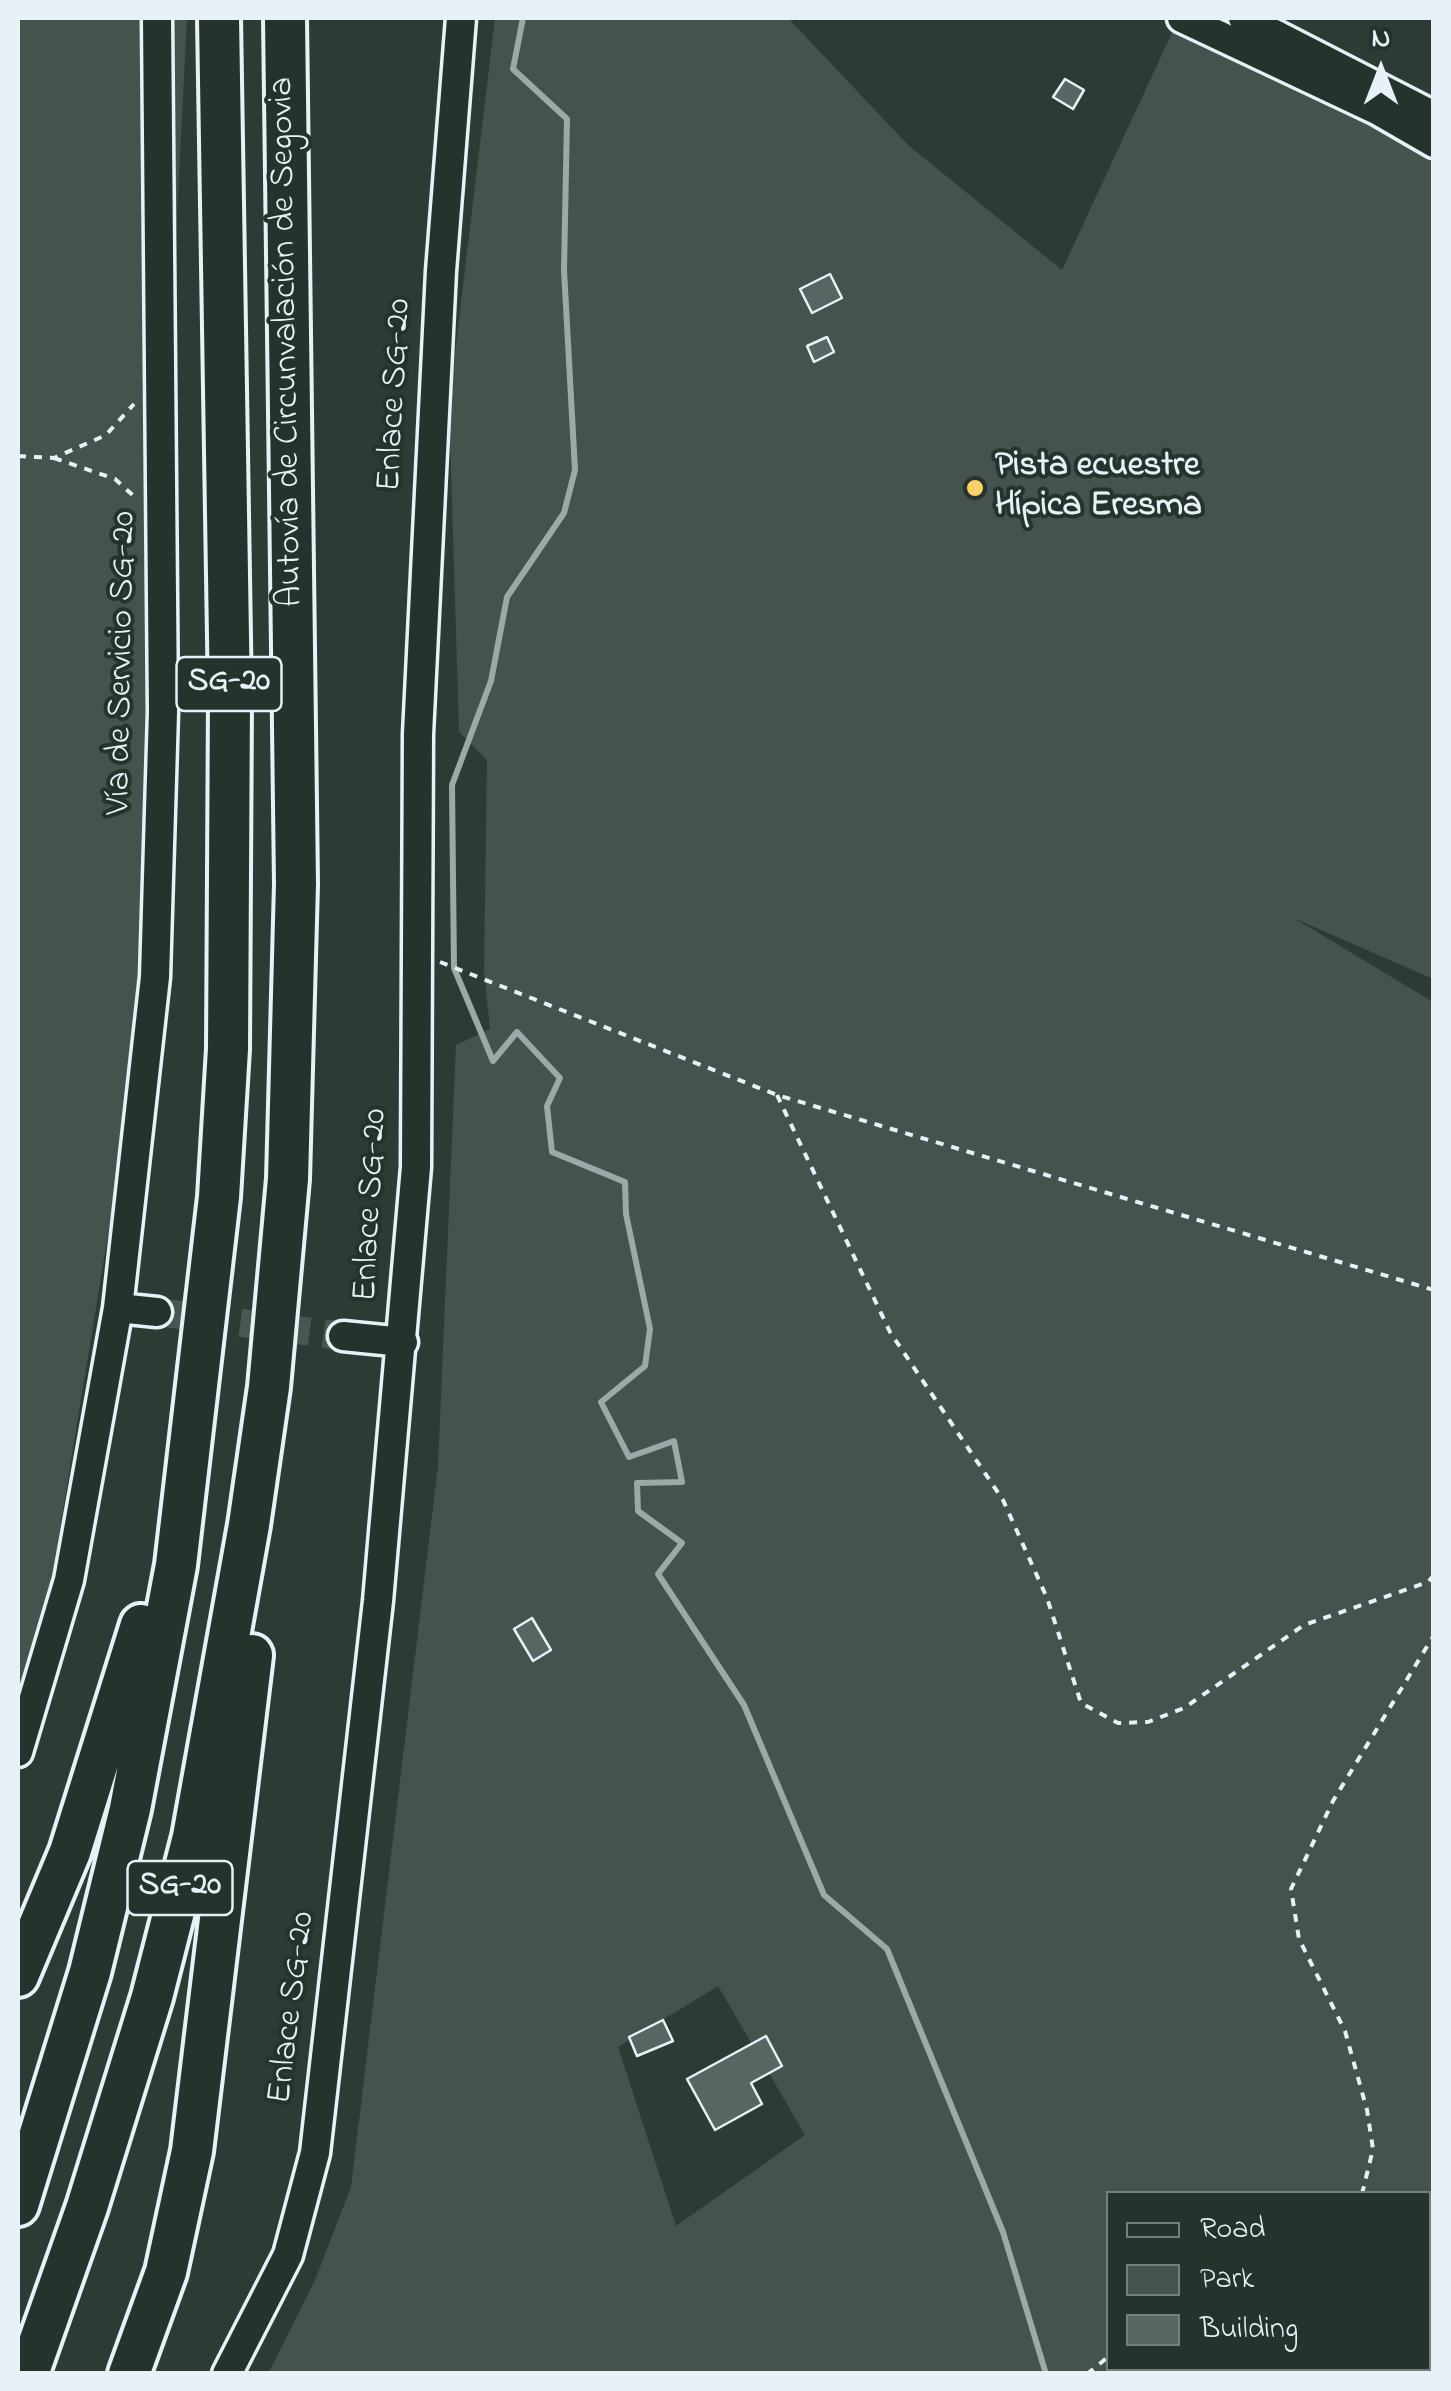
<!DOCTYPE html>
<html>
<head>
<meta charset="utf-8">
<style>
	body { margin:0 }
	#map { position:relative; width:1451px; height:2391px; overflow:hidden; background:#2e3b35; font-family:"Indie Flower",sans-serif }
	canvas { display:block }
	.frame { position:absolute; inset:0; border:20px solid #e8f1f8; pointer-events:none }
	.legend { position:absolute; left:1106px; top:2191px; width:325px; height:180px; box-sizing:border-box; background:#26332d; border:2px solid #747f7e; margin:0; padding:12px 18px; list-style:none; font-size:30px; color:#e8f1f8 }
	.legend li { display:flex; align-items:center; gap:20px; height:50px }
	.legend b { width:50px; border:2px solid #747f7e }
	.north { position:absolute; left:1331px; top:20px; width:100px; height:100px; -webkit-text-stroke:8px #26332d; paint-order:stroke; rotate:0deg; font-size:28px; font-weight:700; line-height:40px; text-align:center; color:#e8f1f8 }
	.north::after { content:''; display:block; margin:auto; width:35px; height:45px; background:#e8f1f8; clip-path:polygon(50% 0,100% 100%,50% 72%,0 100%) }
</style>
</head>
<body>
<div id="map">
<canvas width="1451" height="2391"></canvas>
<div class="frame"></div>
<ul class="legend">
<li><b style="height:12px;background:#26332d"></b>Road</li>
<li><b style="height:28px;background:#45524e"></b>Park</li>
<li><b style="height:28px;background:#596563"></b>Building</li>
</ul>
<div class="north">N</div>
</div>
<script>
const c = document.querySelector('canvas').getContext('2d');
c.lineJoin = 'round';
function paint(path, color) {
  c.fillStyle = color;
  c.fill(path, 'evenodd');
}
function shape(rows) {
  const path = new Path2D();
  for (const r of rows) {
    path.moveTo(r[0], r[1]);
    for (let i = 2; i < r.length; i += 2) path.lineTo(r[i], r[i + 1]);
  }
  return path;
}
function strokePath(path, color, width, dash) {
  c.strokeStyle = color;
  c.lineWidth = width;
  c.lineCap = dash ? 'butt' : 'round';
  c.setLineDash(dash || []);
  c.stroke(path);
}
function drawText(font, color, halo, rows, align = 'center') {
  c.font = font + ' "Indie Flower",sans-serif';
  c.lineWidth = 8;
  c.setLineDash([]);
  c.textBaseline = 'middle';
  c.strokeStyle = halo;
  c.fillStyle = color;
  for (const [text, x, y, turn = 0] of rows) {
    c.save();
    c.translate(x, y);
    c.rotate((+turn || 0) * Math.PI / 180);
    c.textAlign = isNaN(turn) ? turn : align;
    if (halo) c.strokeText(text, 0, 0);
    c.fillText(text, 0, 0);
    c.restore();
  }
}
const green = shape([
	[18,18,187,18,133,1081,41,1645,18,1707],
	[495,18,788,18,908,145,1062,270,1177,22,1433,143,1433,979,1294,918,1433,1002,1433,2373,268,2374,315,2280,351,2187,438,1466,456,1045,490,1029,484,971,487,760,459,732,449,403],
	[718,1986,805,2135,676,2226,618,2047],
	[1108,2194,1428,2194,1428,2368,1108,2368]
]);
const stream = shape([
	[523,18,513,69,567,119,564,270,575,470,564,513,507,597,491,681,452,785,454,968,493,1061,517,1032,560,1078,547,1106,552,1152,625,1182,626,1214,650,1329,645,1366,601,1402,629,1457,674,1441,682,1482,637,1483,638,1511,682,1543,658,1574,744,1705,824,1895,887,1949,1003,2232,1046,2374]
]);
const building = shape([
	[1065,79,1084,90,1073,109,1053,97,1065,79],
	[830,274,842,298,812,313,800,289,830,274],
	[827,337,834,352,814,362,807,346,827,337],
	[532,1618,551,1650,533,1661,514,1629,532,1618],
	[663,2020,673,2041,637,2056,629,2037,663,2020],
	[766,2036,782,2066,751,2083,762,2104,715,2130,687,2079,766,2036]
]);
const minorTunnel = shape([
	[157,1312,343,1336]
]);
const path = shape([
	[18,456,54,458,106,435,134,404],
	[54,458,115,479,138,500],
	[440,962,777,1095,1434,1290],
	[777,1095,890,1332,1003,1500,1047,1598,1081,1703,1118,1723,1148,1722,1184,1708,1304,1625,1428,1582,1434,1575],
	[1362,2194,1373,2149,1367,2110,1345,2031,1299,1939,1291,1889,1333,1801,1434,1635],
	[1087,2374,1108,2357]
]);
const minor = shape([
	[1182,18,1377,110,1434,143],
	[1243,18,1434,116],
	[118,1308,155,977,163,712,157,18],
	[343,1336,403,1342],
	[18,1752,69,1580,118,1308,157,1312],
	[227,2374,288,2255,315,2153,378,1601,416,1167,418,734,441,271,461,18]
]);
const highway = shape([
	[18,1976,70,1852,141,1625],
	[18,2205,90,1972,130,1809,176,1565,219,1197,228,1049,230,699,219,18],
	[28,2374,87,2207,152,1997,193,1837,249,1525,269,1387,288,1179,296,884,285,18],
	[129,2374,166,2272,192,2151,252,1655]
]);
const markers = [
	[975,488,10,"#ffd166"]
];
const shields = [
	[229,684,105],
	[180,1888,105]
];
const shieldNames = [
	["SG-20",229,684],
	["SG-20",180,1888]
];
const streetNames = [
	["Autovía de Circunvalación de Segovia",289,342,-91],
	["Enlace SG-20",397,395,-87],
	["Vía de Servicio SG-20",124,663,-89],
	["Enlace SG-20",373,1205,-87],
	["Enlace SG-20",294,2008,-83]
];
const poiNames = [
	["Pista ecuestre",995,468],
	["Hípica Eresma",995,508]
];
paint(green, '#45524e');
strokePath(stream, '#9da8a9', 6);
paint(building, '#596563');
strokePath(building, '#e8f1f8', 2.5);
strokePath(minorTunnel, '#4a5652', 28, [28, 14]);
strokePath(minor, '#e8f1f8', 35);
strokePath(highway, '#e8f1f8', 48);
strokePath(path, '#e8f1f8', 4, [8, 8]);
strokePath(minor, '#26332d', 28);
strokePath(highway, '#26332d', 40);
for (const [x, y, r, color] of markers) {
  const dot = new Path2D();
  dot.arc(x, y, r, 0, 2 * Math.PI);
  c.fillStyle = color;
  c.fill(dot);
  strokePath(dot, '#26332d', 4);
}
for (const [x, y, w] of shields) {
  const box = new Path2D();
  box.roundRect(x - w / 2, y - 27, w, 54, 8);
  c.fillStyle = '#26332d';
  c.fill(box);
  strokePath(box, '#e8f1f8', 2.5);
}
drawText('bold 32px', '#e8f1f8', null, shieldNames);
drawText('35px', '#e8f1f8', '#26332d', streetNames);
drawText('bold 35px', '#e8f1f8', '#26332d', poiNames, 'left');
</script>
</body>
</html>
